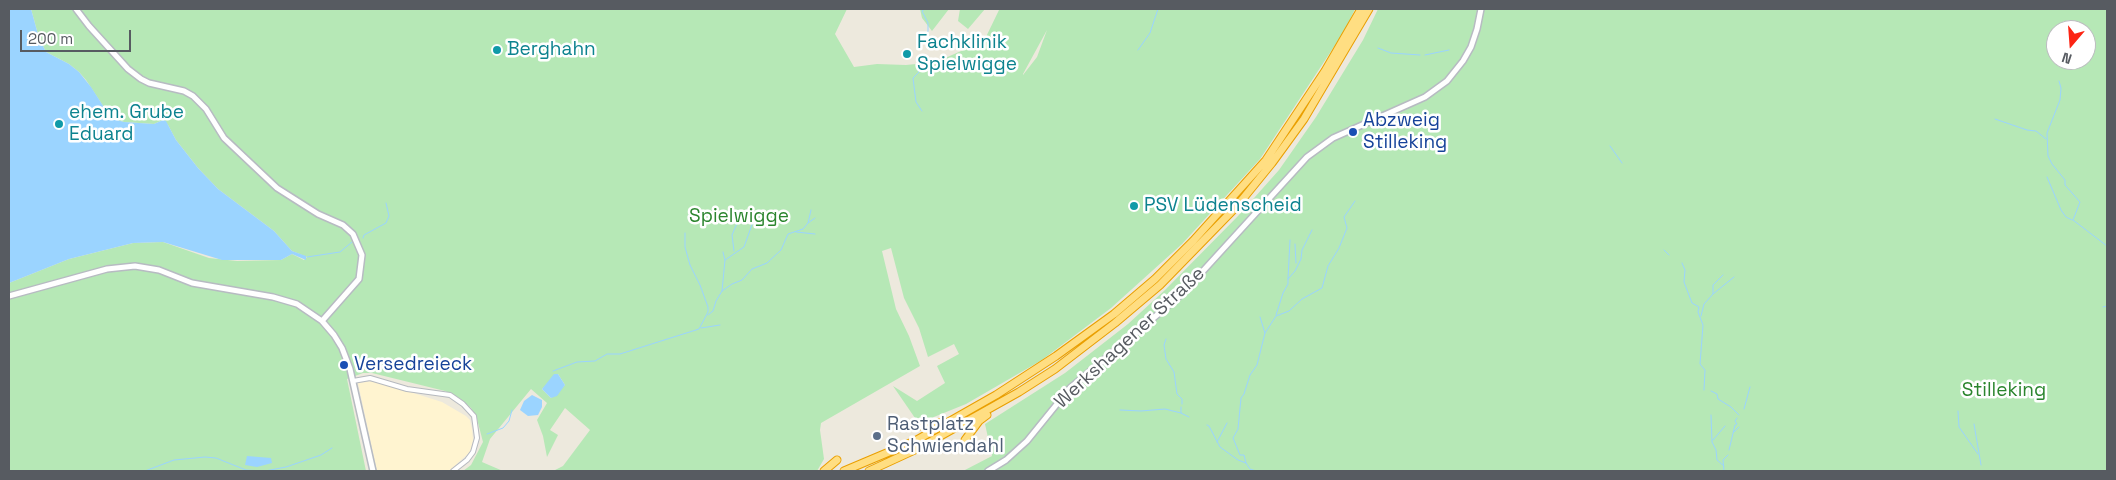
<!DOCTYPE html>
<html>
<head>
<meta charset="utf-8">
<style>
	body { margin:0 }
	#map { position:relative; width:2116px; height:480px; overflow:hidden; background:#ede9dd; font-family:"Space Grotesk",sans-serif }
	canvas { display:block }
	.frame { position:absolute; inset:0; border:10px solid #575b61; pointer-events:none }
	.north { position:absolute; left:2046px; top:20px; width:50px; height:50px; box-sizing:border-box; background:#fff; border:1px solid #bcbdc0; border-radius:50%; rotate:198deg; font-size:14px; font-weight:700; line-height:20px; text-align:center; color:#575b61 }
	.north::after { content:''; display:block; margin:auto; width:18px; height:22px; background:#fc2414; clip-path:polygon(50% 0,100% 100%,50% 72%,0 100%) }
	.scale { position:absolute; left:20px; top:30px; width:111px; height:22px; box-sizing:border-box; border:2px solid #575b61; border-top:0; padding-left:6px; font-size:15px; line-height:18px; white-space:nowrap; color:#575b61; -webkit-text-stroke:4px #fff; paint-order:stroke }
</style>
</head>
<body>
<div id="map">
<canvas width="2116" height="480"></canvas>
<div class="frame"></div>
<div class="north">N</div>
<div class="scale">200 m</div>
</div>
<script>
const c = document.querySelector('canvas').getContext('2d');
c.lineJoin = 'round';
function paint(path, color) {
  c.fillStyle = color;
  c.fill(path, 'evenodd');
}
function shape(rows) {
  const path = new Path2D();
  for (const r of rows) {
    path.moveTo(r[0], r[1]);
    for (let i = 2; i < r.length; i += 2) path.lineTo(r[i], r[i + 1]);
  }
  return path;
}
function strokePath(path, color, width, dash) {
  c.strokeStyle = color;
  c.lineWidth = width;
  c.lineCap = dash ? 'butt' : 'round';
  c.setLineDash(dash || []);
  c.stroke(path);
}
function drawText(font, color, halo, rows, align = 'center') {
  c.font = font + ' "Space Grotesk",sans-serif';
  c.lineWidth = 5;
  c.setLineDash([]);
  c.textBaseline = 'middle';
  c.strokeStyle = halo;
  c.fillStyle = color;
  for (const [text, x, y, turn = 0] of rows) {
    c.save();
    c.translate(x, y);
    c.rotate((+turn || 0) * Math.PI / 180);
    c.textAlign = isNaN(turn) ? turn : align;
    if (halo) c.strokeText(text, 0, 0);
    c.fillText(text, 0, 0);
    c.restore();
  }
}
const commercial = shape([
	[375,381,442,402,466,416,470,420,472,429,473,440,470,452,450,470,446,471,377,471,358,383]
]);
const green = shape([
	[31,9,847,9,835,34,854,67,877,64,906,65,936,62,984,41,999,10,997,9,1355,9,1345,30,1260,159,1182,244,1111,308,1042,360,966,404,924,421,915,418,893,386,917,401,945,383,937,366,959,354,954,344,928,357,919,328,904,298,891,248,882,251,896,309,909,336,920,366,821,423,820,430,824,459,817,471,553,471,563,466,590,430,565,408,550,430,558,435,547,457,543,436,537,420,547,403,531,389,490,439,482,462,503,471,463,471,471,465,483,442,477,419,471,408,459,398,445,391,372,373,363,373,347,379,366,471,9,471,9,283,69,259,133,243,163,242,209,258,237,261,281,260,292,254,304,260,307,257,292,251,274,231,218,189,198,168,176,140,168,125,163,120,154,124,124,122,117,120,109,115,86,80,79,72,69,64,46,52,39,38],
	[1047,30,1037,57,1023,75,1023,74],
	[558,374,565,385,551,398,542,389],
	[920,9,949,9,932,31,922,18],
	[960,9,985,9,968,29,958,21],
	[1378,9,2107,9,2107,471,963,471,992,456,985,424,1065,373,1128,324,1165,290,1238,216,1279,170,1316,117,1363,40],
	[2056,30,2086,30,2086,60,2056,60]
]);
const water = shape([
	[9,9,31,9,39,38,46,52,69,64,79,72,91,87,109,115,117,120,124,122,154,124,163,120,166,121,176,140,198,168,218,189,274,231,292,251,306,256,306,260,292,254,281,260,222,260,163,242,133,243,69,259,9,283],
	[554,374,558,374,565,385,557,396,551,398,542,389],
	[532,395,542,400,542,407,538,415,528,416,520,410,524,401],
	[247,456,271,458,272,463,257,467,245,465]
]);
const stream = shape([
	[924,40,928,31,928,23,922,11,925,9],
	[1378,48,1391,53,1420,55],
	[1138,50,1150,33,1158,9],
	[1425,55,1449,50],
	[918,64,919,72,913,78,916,102,922,111],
	[2059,81,2061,88,2060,100,2047,133,2048,156,2052,164,2065,180,2065,185,2080,202,2073,220,2107,246],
	[1995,119,2027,130,2036,131,2046,139],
	[1610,146,1622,163],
	[2047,177,2061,210,2066,217,2072,220],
	[808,223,815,218],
	[796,232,815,234],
	[363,238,364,235,386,223,389,216,386,203],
	[1295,244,1296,263],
	[1664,250,1669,255],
	[734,251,732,235,738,221],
	[723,252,725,260],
	[307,257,340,252,352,242],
	[1682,263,1685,270,1684,282,1692,303,1699,307,1698,312,1703,325,1700,364,1705,370,1704,390],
	[1288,279,1290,240],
	[722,291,725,260,744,247,754,219],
	[1713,294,1734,277],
	[2103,307,2107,306],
	[708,315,713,311,716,301,722,291,732,284,742,280,752,269,767,263,781,250,788,234,803,229,808,223,811,210],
	[1276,315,1283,293,1288,284,1288,279,1295,271,1301,259,1302,250,1312,230],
	[1701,316,1704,304,1713,294,1713,285,1723,275],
	[1260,317,1265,333],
	[701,328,720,325],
	[1166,339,1164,345,1166,359,1174,372,1177,394,1182,399,1182,404],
	[553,371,577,362,595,361,607,354,620,354,699,329,708,312,708,307,700,285,690,265,685,247,685,233],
	[1711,391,1717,394,1718,399,1731,407,1739,415],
	[1181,407,1181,413,1189,417],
	[1744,409,1750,387],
	[1120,410,1141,411,1165,409,1181,413],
	[1958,411,1959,427,1978,454],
	[1711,415,1712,442,1716,450,1717,460,1724,466],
	[1974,424,1981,465],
	[1207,425,1209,426,1220,447,1238,460,1246,463,1250,469,1256,471],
	[1734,432,1739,427],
	[487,434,503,428,509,421,512,410],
	[1713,440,1725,426],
	[1217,442,1227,423],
	[1729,450,1735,425,1737,424,1735,421,1737,418],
	[1246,463,1244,455,1240,455,1233,438,1238,429,1241,398,1244,394,1250,375,1257,365,1265,333,1276,316,1289,311,1302,299,1322,288,1328,266,1339,248,1347,228,1344,217,1355,201],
	[145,471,174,460,205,457,216,458,246,470,265,471,286,467,321,455,332,448],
	[1724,471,1723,460,1728,455]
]);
const minor = shape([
	[353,381,370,378,407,389,450,395,463,404,474,416,477,438,473,452,467,460,453,471]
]);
const secondary = shape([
	[76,9,89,26,128,69,141,79,149,83,184,91,193,96,206,109,224,138,277,188,318,214,343,225,353,234,362,255,359,279,322,321],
	[9,296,107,269,135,266,159,270,192,283,273,297,297,304,322,321,334,335,342,348,350,369,373,471],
	[988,471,1006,460,1027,441,1070,388,1182,294,1307,157,1333,138,1425,97,1447,81,1463,61,1471,47,1477,29,1481,9]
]);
const motorway = shape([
	[913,427,943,422],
	[965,440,979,421,987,415],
	[824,471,837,460],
	[844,471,915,441,996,395,1056,356,1114,314,1155,279,1193,241,1266,160,1325,71,1361,9],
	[869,471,919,448,1019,392,1055,369,1115,323,1160,285,1237,206,1272,163,1304,119,1369,9]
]);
const markers = [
	[497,50,5,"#0f9aa8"],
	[907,54,5,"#0f9aa8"],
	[59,124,5,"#0f9aa8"],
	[1353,132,5,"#1a4fb4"],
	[1134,206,5,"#0f9aa8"],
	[344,365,5,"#1a4fb4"],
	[877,436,5,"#5c6f8a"]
];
const cultureNames = [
	["Fachklinik",917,43],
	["Spielwigge",917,65],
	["Berghahn",507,50],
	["ehem. Grube",69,113],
	["Eduard",69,135],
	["PSV Lüdenscheid",1144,206]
];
const transitNames = [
	["Abzweig",1363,121],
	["Stilleking",1363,143],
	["Versedreieck",354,365]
];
const parkNames = [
	["Spielwigge",739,217],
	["Stilleking",2004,391]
];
const streetNames = [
	["Werkshagener Straße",1130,338,-43]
];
const serviceNames = [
	["Rastplatz",887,425],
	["Schwiendahl",887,447]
];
paint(commercial, '#fff4d0');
paint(green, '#b6e8b6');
paint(water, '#9bd4ff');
strokePath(stream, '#9bd4ff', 1);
strokePath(minor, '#b6b9bf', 6);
strokePath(secondary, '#b7bbc2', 8);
strokePath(motorway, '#ea9f00', 9);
strokePath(minor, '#fff', 4);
strokePath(secondary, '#fff', 5);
strokePath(motorway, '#ffde82', 7);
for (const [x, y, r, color] of markers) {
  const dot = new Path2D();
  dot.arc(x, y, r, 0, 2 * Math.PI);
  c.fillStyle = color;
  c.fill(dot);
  strokePath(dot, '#fff', 2);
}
drawText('19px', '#0d838f', '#fff', cultureNames, 'left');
drawText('19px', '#164399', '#fff', transitNames, 'left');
drawText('19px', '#2b852e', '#fff', parkNames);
drawText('19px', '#575b61', '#fff', streetNames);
drawText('19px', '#4e5e75', '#fff', serviceNames, 'left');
</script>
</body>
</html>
